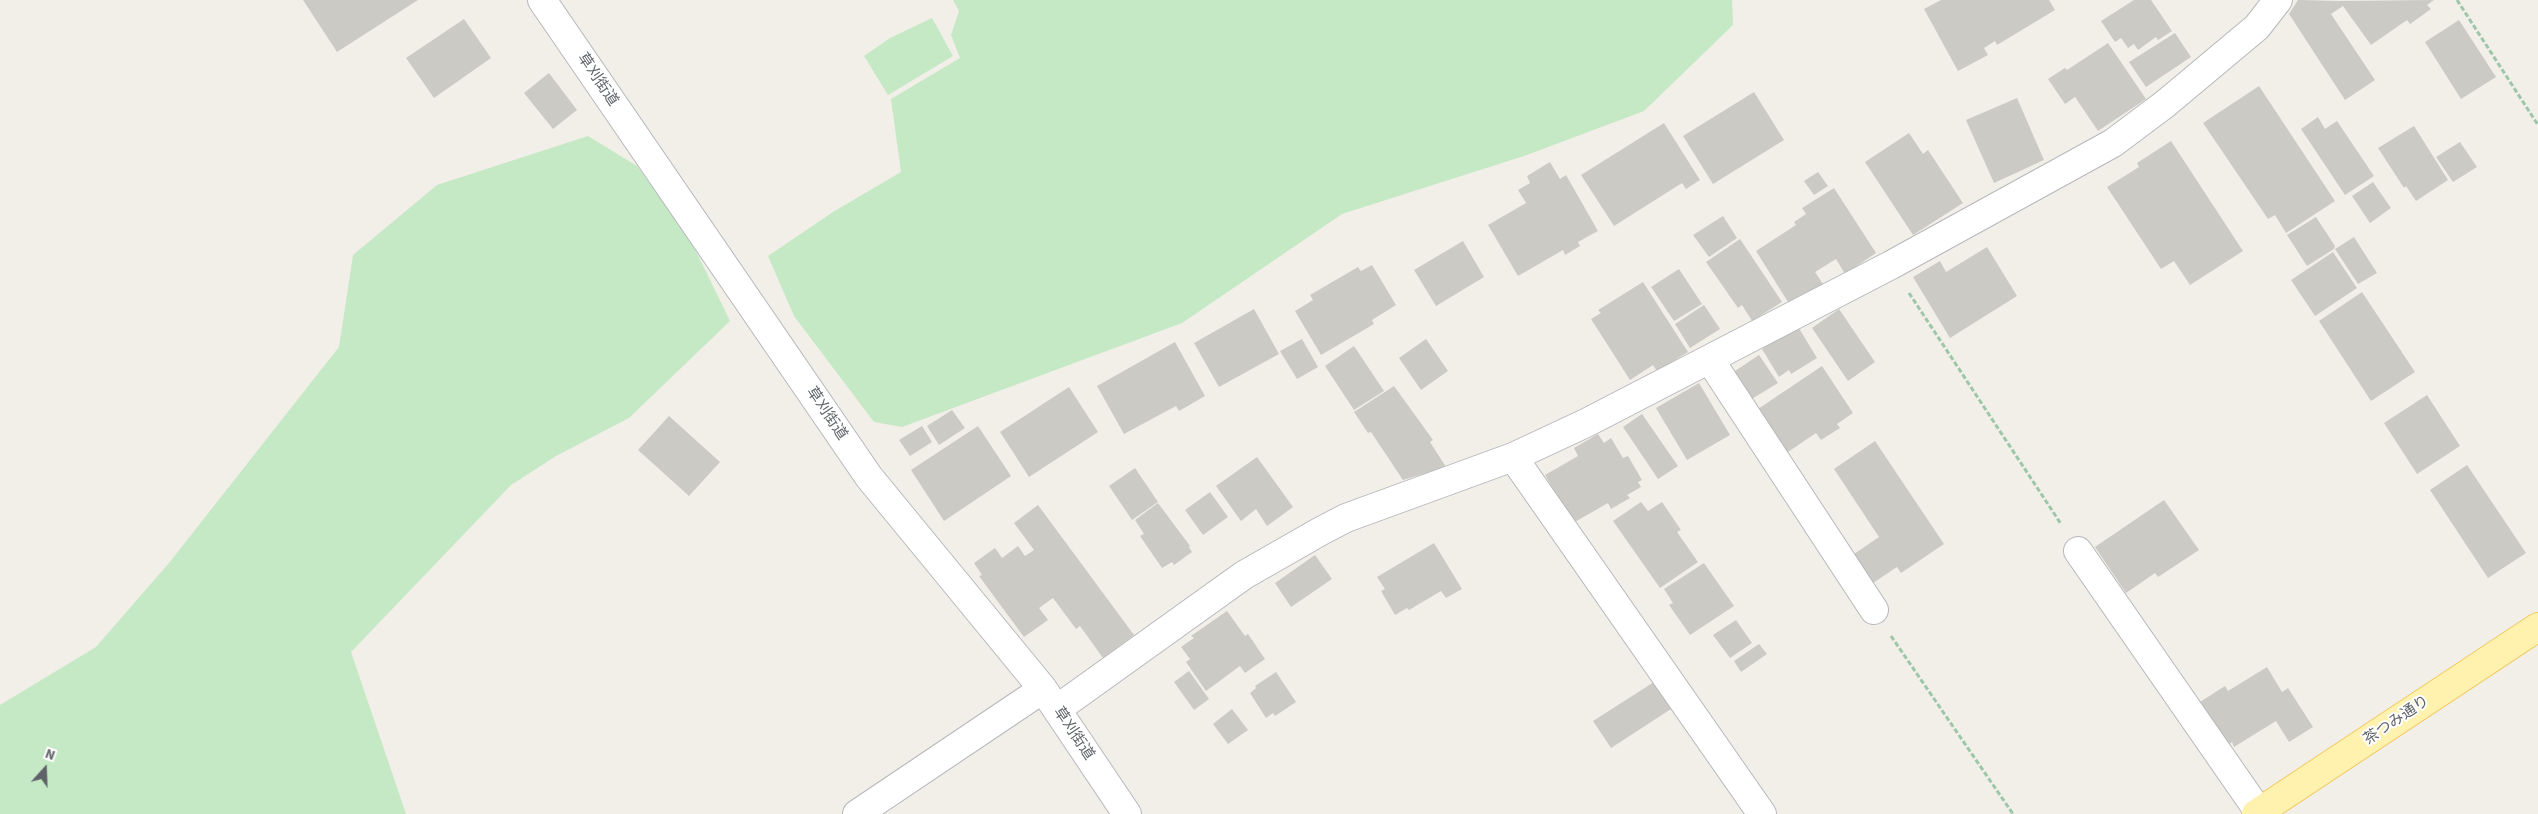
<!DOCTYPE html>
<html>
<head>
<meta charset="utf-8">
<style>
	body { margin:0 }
	#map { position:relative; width:2538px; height:814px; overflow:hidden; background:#f1efe8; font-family:"Source Sans 3",sans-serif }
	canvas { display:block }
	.north { position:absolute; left:20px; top:744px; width:50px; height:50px; -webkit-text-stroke:4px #fff; paint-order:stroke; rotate:20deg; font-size:14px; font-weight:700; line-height:20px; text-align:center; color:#5f6368 }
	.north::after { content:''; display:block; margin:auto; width:18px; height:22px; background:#5f6368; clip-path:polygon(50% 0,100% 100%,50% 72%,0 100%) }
</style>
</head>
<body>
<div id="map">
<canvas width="2538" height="814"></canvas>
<div class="north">N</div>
</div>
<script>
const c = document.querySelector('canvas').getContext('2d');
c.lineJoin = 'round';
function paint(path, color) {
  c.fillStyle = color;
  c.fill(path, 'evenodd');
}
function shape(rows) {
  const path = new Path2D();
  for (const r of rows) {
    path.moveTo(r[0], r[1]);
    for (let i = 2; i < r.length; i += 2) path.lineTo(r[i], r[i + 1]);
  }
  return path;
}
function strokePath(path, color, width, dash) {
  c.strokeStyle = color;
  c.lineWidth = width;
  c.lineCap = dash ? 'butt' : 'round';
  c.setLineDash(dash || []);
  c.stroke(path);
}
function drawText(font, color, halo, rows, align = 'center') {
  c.font = font + ' "Source Sans 3","Noto Sans JP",sans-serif';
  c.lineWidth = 4;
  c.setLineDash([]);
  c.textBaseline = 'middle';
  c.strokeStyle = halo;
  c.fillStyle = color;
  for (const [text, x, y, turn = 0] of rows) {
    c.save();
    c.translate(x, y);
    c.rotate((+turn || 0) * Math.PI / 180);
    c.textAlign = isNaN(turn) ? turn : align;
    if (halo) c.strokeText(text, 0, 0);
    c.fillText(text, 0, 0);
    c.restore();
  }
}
const green = shape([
	[953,0,1732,0,1733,25,1644,111,1527,155,1342,214,1182,323,902,427,874,422,794,316,768,256,833,212,901,172,891,99,960,58,951,35,959,11],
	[932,18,953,56,888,95,864,56,890,38],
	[588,136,637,166,689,237,730,321,629,418,556,456,511,485,351,652,406,814,0,814,0,705,96,647,169,563,339,347,353,255,437,185]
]);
const building = shape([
	[303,0,418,0,337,52],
	[1941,0,2049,0,2055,10,1997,45,1995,41,1984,48,1988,55,1958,71,1924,9],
	[2134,0,2151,0,2172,31,2158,40,2156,37,2138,50,2134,44,2128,48,2121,38,2115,42,2101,21],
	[2298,0,2339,1,2434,0,2427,5,2431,9,2410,24,2407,20,2371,45,2343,6,2331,14,2375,80,2345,100,2289,14],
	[464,19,491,58,434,98,406,58],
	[2459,20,2496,77,2461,99,2425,42],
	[2175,33,2191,57,2146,87,2129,62],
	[2108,43,2146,99,2098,131,2075,97,2065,104,2048,79,2065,68,2067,70],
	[549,73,577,110,553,129,524,93],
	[2259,86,2335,201,2286,233,2275,215,2268,219,2203,123],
	[1754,92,1784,140,1713,184,1683,136],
	[2017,98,2044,160,1994,183,1966,120],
	[2318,117,2325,129,2337,121,2374,176,2345,195,2301,129],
	[1664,123,1700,180,1686,189,1682,183,1614,226,1581,175],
	[2414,126,2448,180,2416,201,2406,186,2404,188,2378,148],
	[1909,133,1923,154,1928,150,1963,203,1913,235,1865,162],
	[2171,141,2243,251,2190,285,2174,261,2161,269,2107,187,2139,167,2137,163],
	[2460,142,2477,167,2453,182,2436,157],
	[1550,162,1560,179,1566,175,1598,231,1578,242,1580,246,1565,255,1563,250,1518,276,1488,225,1526,203,1518,190,1530,183,1527,176],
	[1818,172,1828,186,1814,195,1804,181],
	[2373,182,2391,208,2370,223,2352,196],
	[1834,188,1876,253,1845,274,1836,259,1815,272,1823,284,1788,302,1756,251,1796,225,1794,222,1806,214,1802,208],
	[1723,216,1737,238,1709,257,1693,235],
	[2316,217,2335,246,2334,249,2307,266,2287,235],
	[2354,237,2377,273,2358,284,2335,249],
	[1740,239,1782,302,1752,321,1742,305,1738,308,1706,262],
	[1463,241,1484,277,1436,306,1414,270],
	[1987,247,2017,296,1950,338,1913,277,1940,261,1946,272],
	[2333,252,2357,288,2315,316,2291,280],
	[1372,265,1396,305,1372,320,1374,324,1321,355,1295,311,1313,300,1310,295,1358,267,1361,271],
	[1679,269,1702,304,1674,321,1651,287],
	[1643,282,1688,352,1657,371,1653,365,1630,380,1591,319,1601,313,1598,310],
	[2362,292,2415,372,2371,401,2319,321],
	[1704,305,1720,329,1690,348,1675,324],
	[1254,309,1279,354,1219,387,1194,343],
	[1839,309,1875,362,1848,381,1812,328],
	[1797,325,1817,358,1791,374,1789,370,1779,377,1762,349],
	[1302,339,1318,367,1297,379,1280,351],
	[1426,339,1448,371,1421,390,1399,358],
	[1175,342,1205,396,1179,411,1176,406,1124,434,1097,386],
	[1354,346,1384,391,1354,410,1325,366],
	[1759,355,1778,383,1750,400,1732,373],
	[1822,366,1853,413,1837,424,1840,428,1821,440,1816,433,1785,454,1755,411],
	[1699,383,1730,435,1687,460,1656,408],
	[1394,386,1433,440,1430,442,1446,467,1403,480,1371,432,1368,433,1354,412],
	[1069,387,1098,432,1029,477,1000,432],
	[2427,395,2460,446,2417,474,2384,423],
	[952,410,965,428,939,445,927,426],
	[1642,414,1678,466,1658,479,1623,427],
	[669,416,720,462,689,496,638,450],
	[922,426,932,442,910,456,899,440],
	[978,426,1011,476,944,521,911,470],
	[1598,434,1604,443,1611,438,1623,458,1628,456,1642,480,1638,482,1641,487,1627,495,1630,498,1611,509,1608,503,1573,523,1545,475,1578,456,1574,448],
	[1875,441,1944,544,1901,573,1897,567,1873,583,1854,554,1879,537,1834,469],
	[1257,457,1293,507,1267,526,1256,509,1241,521,1216,486],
	[2467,465,2526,553,2488,578,2430,490],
	[1135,468,1158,502,1132,520,1109,486],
	[1210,492,1228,517,1203,535,1185,510],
	[2164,500,2199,550,2158,577,2155,573,2126,593,2095,547],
	[1641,502,1648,511,1662,502,1681,530,1677,532,1698,562,1660,588,1613,521],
	[1158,503,1190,546,1189,547,1192,552,1174,565,1172,562,1162,568,1140,536,1144,534,1135,520],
	[1038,505,1134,635,1103,658,1080,626,1076,629,1053,598,1039,608,1048,620,1024,637,979,576,982,575,974,563,995,548,1002,558,1018,546,1025,556,1034,550,1014,523],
	[1434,543,1462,589,1446,598,1441,591,1409,610,1407,608,1395,615,1381,591,1385,589,1377,577],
	[1315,555,1332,579,1291,607,1275,583],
	[1704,563,1734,606,1690,635,1669,605,1673,603,1664,589],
	[1227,611,1245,636,1248,634,1265,659,1245,673,1240,666,1206,691,1186,662,1190,659,1181,647,1194,638,1191,636],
	[1736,620,1752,643,1730,658,1713,635],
	[1759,644,1767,654,1741,672,1734,661],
	[2267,667,2282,692,2288,688,2313,727,2289,742,2276,721,2234,747,2232,742,2228,745,2200,702,2225,686,2228,691],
	[1189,671,1209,699,1194,710,1174,682],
	[1276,672,1296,702,1275,716,1273,713,1266,718,1250,693,1256,688,1255,686],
	[1654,682,1671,709,1611,748,1593,721],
	[1232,709,1248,730,1228,744,1213,724]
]);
const path = shape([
	[2457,0,2538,125],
	[1909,293,2061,524],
	[1891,636,2013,814]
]);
const minor = shape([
	[542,0,869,477,1043,689,1127,814],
	[1710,360,1874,610],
	[1513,457,1762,814],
	[2078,551,2259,812],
	[1057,709,1244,575,1321,531,1346,518,1513,457,1586,423,1891,265,2113,143,2165,104,2257,27,2278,0],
	[857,814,1043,689]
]);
const major = shape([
	[2256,814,2538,627]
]);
const streetNames = [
	["草刈街道",597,80,56],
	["草刈街道",826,414,56],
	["茶つみ通り",2397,721,-34],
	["草刈街道",1073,734,56]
];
paint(green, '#c5e8c5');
paint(building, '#cccac5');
strokePath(minor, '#b5b8bc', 30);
strokePath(major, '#f2c960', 30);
strokePath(path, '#9cc7a9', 3, [5, 2.5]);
strokePath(minor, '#fff', 28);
strokePath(major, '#fff2af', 28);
drawText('15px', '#5f6368', '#fff', streetNames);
</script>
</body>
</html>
